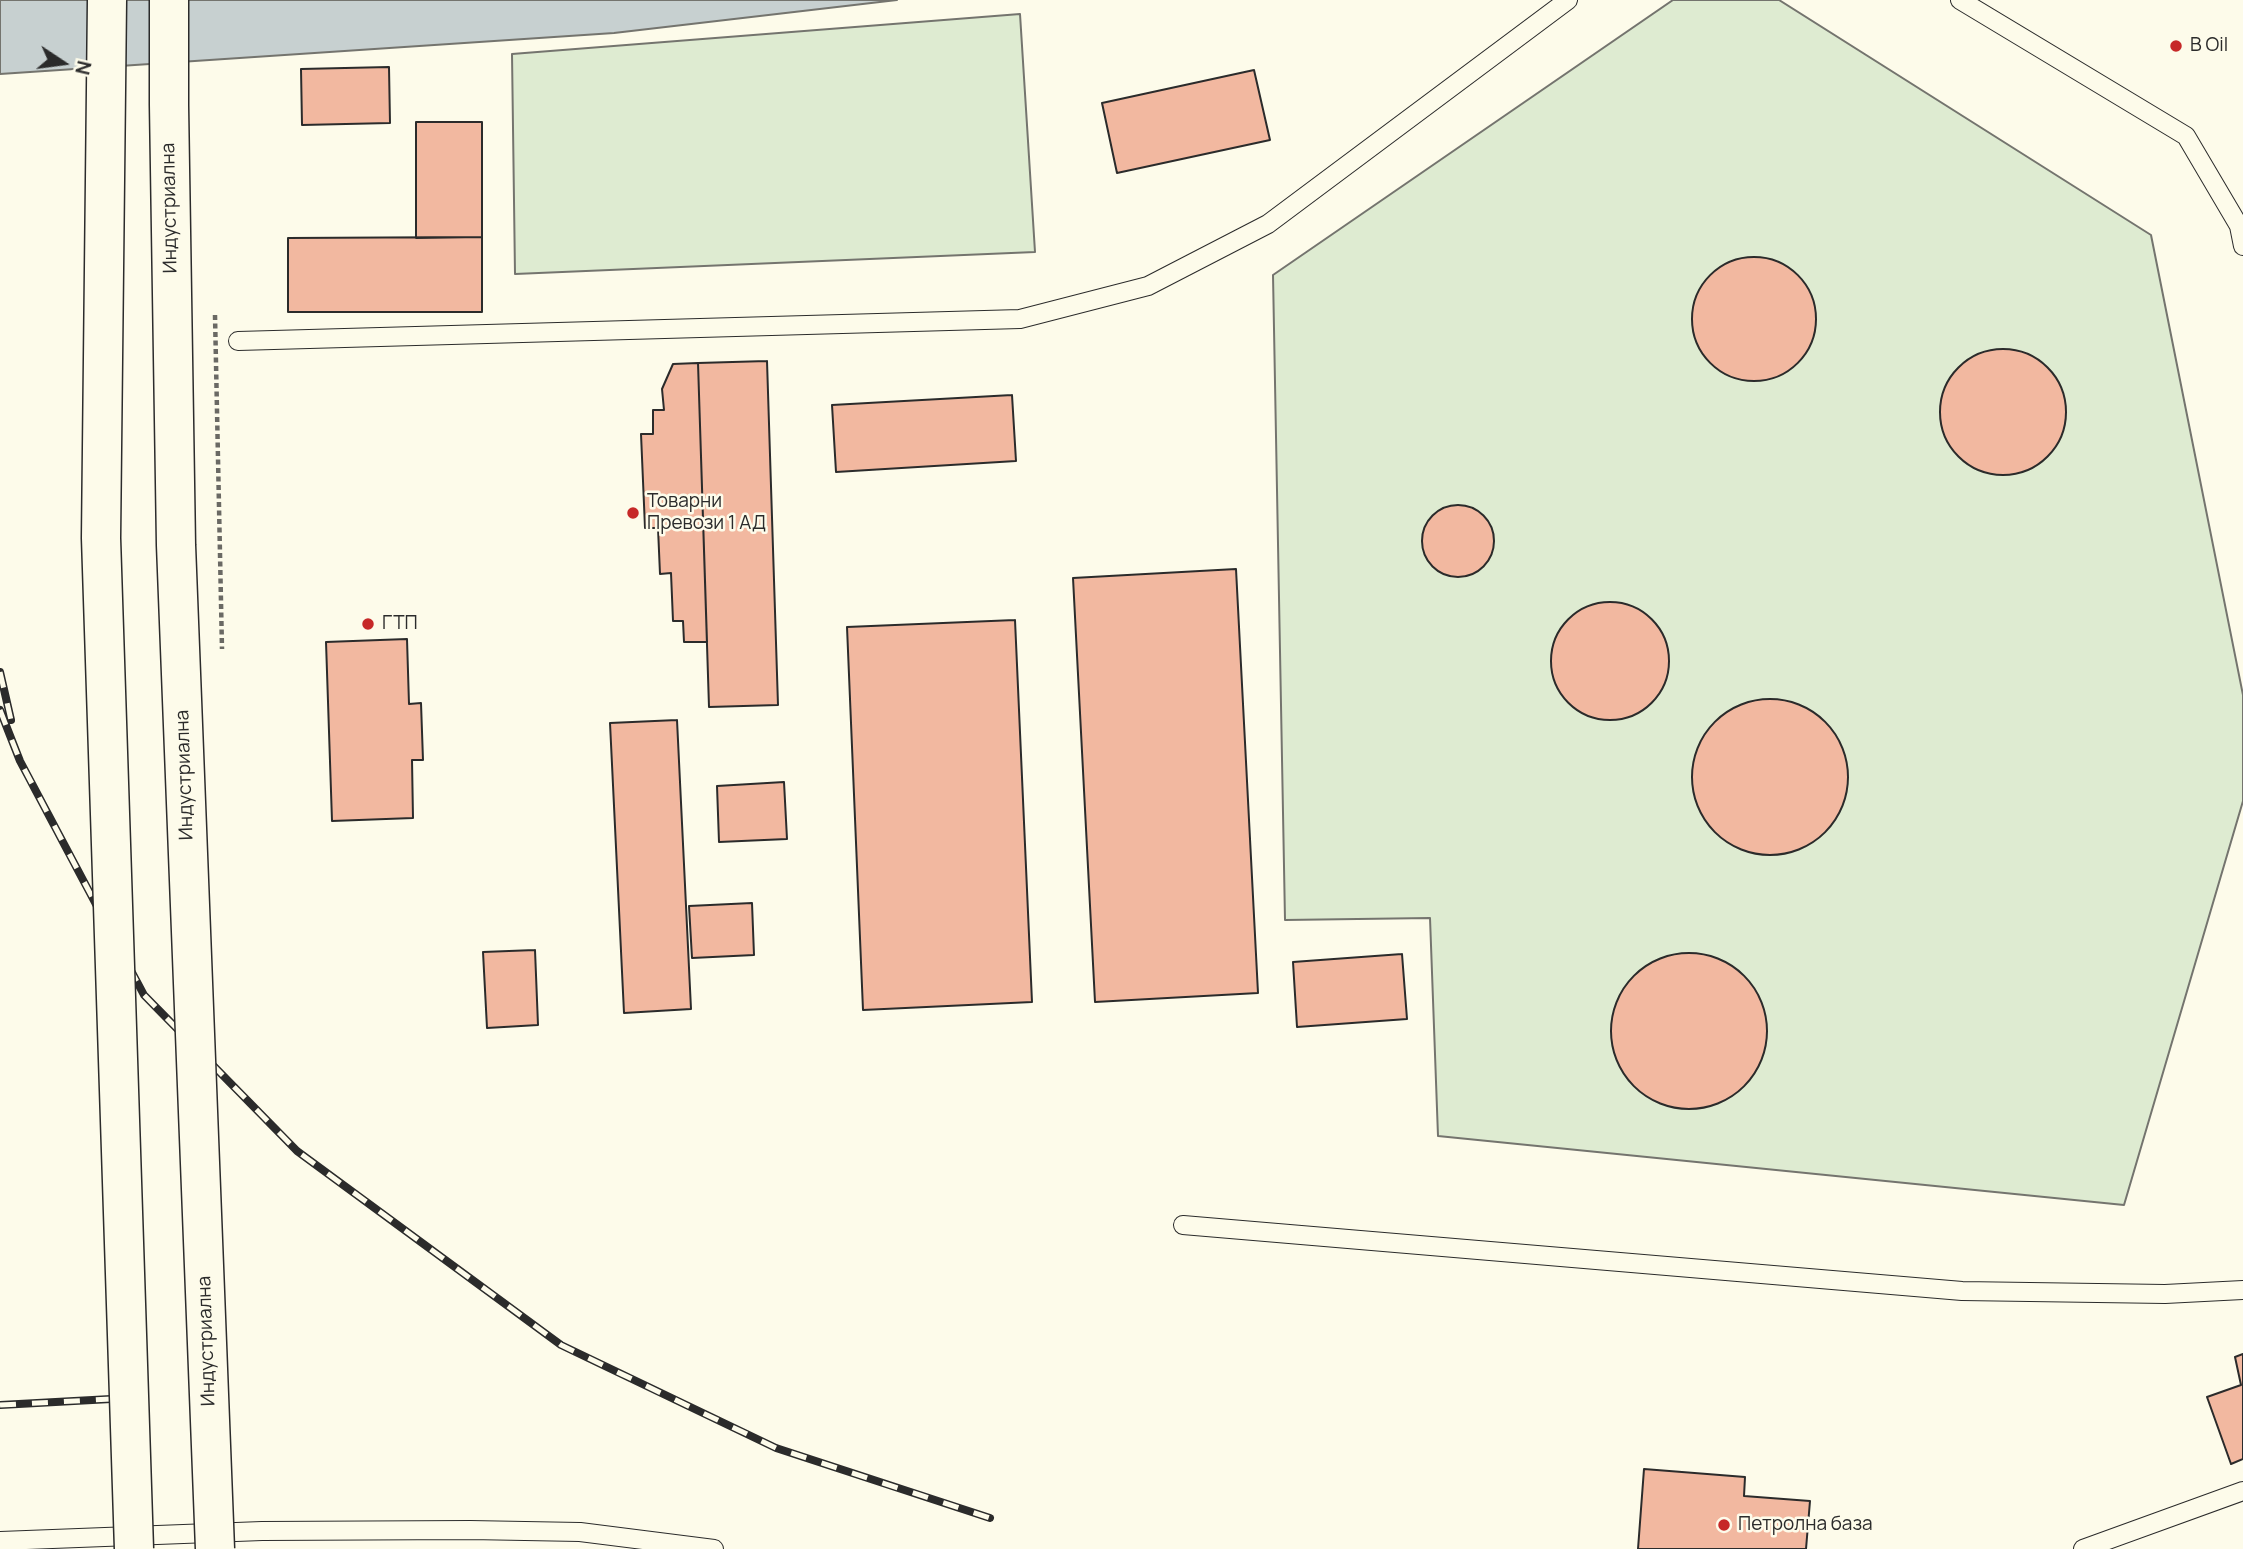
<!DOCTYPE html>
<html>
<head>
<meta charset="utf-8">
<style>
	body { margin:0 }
	#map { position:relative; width:2243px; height:1549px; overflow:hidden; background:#fdfbea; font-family:Manrope,sans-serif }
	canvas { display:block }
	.north { position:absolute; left:28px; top:28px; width:70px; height:70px; -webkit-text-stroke:5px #fdfbea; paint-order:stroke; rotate:103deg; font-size:19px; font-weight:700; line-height:28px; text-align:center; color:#2b2b2b }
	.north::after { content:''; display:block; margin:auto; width:24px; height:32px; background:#2b2b2b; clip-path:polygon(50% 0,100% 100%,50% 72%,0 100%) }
</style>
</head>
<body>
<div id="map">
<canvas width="2243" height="1549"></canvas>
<div class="north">N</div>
</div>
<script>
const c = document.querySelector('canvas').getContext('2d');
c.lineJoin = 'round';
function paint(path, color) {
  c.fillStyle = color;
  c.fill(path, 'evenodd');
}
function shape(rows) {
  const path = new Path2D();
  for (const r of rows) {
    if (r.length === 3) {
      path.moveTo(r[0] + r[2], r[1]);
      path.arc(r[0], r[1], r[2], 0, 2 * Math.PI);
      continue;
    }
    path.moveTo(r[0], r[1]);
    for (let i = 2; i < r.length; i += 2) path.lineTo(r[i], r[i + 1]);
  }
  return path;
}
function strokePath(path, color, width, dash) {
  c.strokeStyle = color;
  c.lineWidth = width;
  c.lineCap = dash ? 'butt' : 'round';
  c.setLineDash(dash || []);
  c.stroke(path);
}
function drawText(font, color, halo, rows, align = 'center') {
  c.font = font + ' Manrope,sans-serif';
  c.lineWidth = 5;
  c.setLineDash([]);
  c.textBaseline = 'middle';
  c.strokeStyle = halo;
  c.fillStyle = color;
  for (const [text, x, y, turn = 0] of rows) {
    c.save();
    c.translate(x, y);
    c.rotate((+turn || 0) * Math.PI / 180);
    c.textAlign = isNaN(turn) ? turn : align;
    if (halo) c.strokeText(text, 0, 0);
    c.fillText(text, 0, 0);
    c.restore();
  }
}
const green = shape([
	[1673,0,1779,0,2151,235,2243,695,2243,801,2124,1205,1438,1136,1430,918,1285,920,1273,275,1673,0],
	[1020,14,1035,252,515,274,512,54,1020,14]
]);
const water = shape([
	[0,0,897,0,614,33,0,74,0,0]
]);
const building = shape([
	[389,67,390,123,302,125,301,69,389,67],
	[1254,70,1270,140,1117,173,1102,103,1254,70],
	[416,122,482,122,482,237,416,238,416,122],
	[482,237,482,312,288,312,288,238,482,237],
	[1754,319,62],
	[2003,412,63],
	[767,361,778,705,709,707,698,363,767,361],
	[698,363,707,642,684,642,683,621,673,621,671,573,660,574,658,528,645,528,641,434,653,434,653,410,664,410,662,389,673,364,698,363],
	[1012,395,1016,461,836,472,832,405,1012,395],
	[1458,541,36],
	[1236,569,1258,993,1095,1002,1073,578,1236,569],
	[1610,661,59],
	[1015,620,1032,1002,863,1010,847,627,1015,620],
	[407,639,409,704,421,703,423,760,412,760,413,818,332,821,326,642,407,639],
	[1770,777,78],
	[677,720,691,1009,624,1013,610,723,677,720],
	[784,782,787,839,719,842,717,786,784,782],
	[752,903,754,955,692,958,689,906,752,903],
	[535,950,538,1025,487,1028,483,952,535,950],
	[1689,1031,78],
	[1402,954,1407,1019,1297,1027,1293,962,1402,954],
	[2243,1354,2243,1459,2231,1464,2207,1397,2241,1385,2235,1357,2243,1354],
	[1644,1469,1745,1477,1744,1496,1810,1501,1806,1549,1638,1549,1644,1469]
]);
const service = shape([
	[1960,0,2186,136,2239,226,2243,246],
	[238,341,1020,319,1148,286,1268,224,1568,0],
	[1183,1225,1962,1291,2165,1294,2243,1290],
	[0,1541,262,1531,470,1530,580,1532,714,1549],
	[2083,1549,2243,1491]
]);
const rail = shape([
	[0,672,11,720],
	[0,710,20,761,144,995,297,1151,561,1345,776,1448,990,1518],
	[0,1405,111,1399]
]);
const pathBridge = shape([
	[215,315,222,649]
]);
const secondaryBridge = shape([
	[107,0,101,538,134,1549],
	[169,0,169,105,176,545,215,1549]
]);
const markers = [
	[2176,46,7,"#c62828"],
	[633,513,7,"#c62828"],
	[368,624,7,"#c62828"],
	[1724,1525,7,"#c62828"]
];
const poiNames = [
	["B Oil",2190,46],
	["Товарни",647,502],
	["Превози 1 АД",647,524],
	["ГТП",382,624],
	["Петролна база",1738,1525]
];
const streetNames = [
	["Индустриална",170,208,-91],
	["Индустриална",185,775,-92],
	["Индустриална",207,1341,-92]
];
paint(green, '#deebd1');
strokePath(green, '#74746e', 2);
paint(water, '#c7d0d0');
strokePath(water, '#74746e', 2);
paint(building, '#f2b8a0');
strokePath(building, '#2b2b2b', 2);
strokePath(service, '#2b2b2b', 20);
strokePath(service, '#fdfbea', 18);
strokePath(rail, '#2b2b2b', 8);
strokePath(rail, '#fdfbea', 5, [16]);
strokePath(secondaryBridge, '#2b2b2b', 41, []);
strokePath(pathBridge, '#6a6964', 4.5, [5, 3.5]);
strokePath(secondaryBridge, '#fdfbea', 38);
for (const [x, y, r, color] of markers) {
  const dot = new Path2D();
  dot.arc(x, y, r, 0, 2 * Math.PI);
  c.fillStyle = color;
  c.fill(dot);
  strokePath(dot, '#fdfbea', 2.5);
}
drawText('19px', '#2b2b2b', '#fdfbea', poiNames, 'left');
drawText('19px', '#2b2b2b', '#fdfbea', streetNames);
</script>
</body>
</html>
